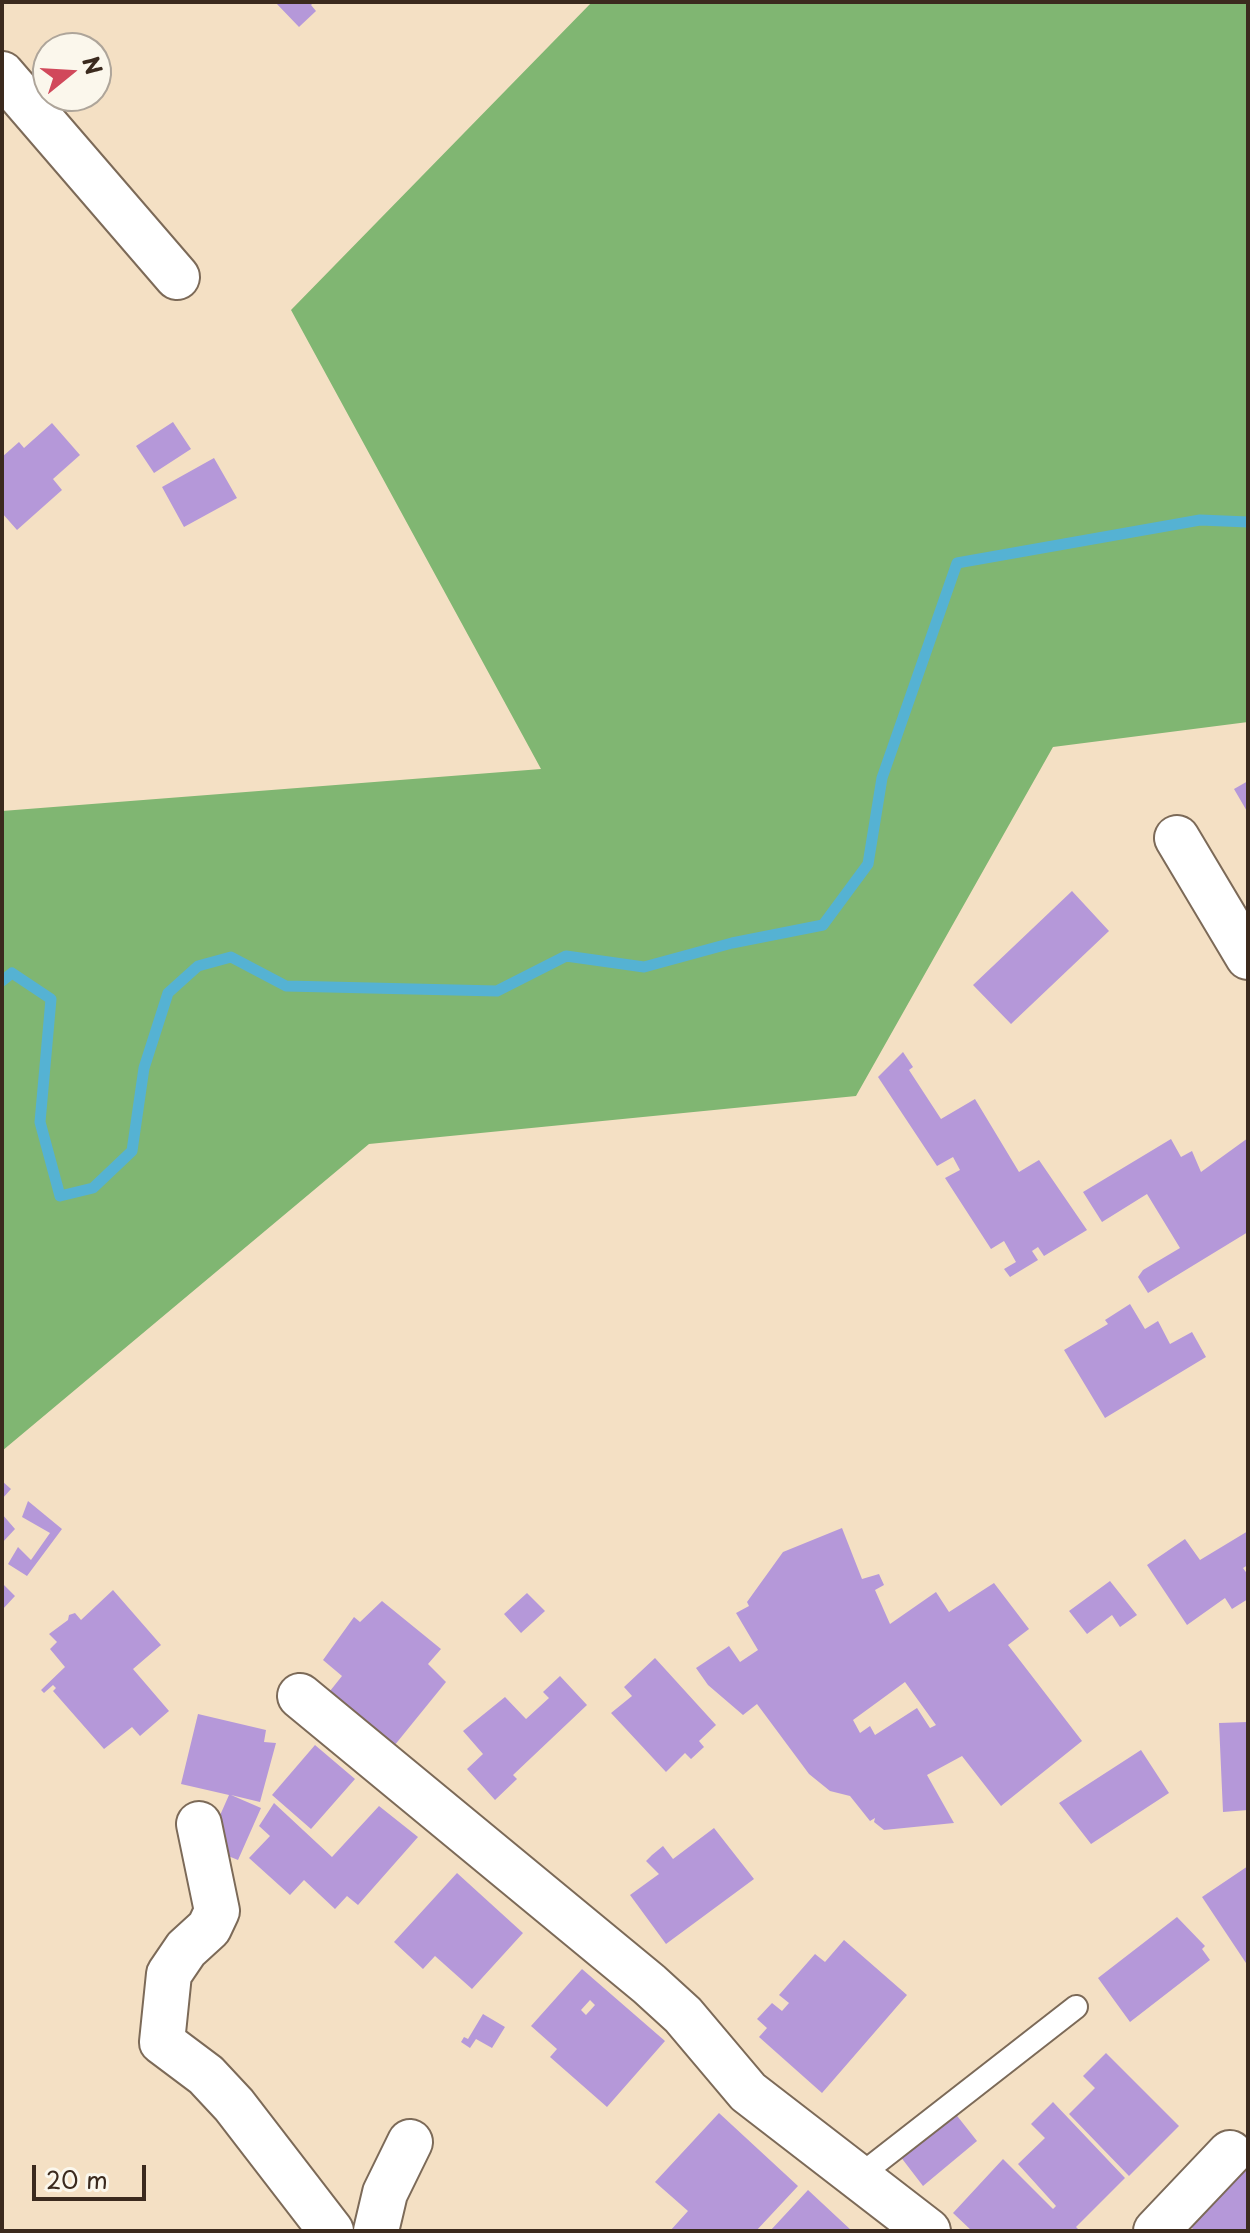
<!DOCTYPE html>
<html>
<head>
<meta charset="utf-8">
<style>
	body { margin:0 }
	#map { position:relative; width:1250px; height:2233px; overflow:hidden; background:#f4e0c4; font-family:"Playpen Sans",sans-serif }
	canvas { display:block }
	.frame { position:absolute; inset:0; border:4px solid #3b2a1e; pointer-events:none }
	.north { position:absolute; left:32px; top:32px; width:80px; height:80px; box-sizing:border-box; background:#fbf7ec; border:2px solid #aea59a; border-radius:50%; rotate:72deg; font-size:22px; font-weight:700; line-height:32px; text-align:center; color:#3b2a1e }
	.north::after { content:''; display:block; margin:auto; width:28px; height:36px; background:#d1495b; clip-path:polygon(50% 0,100% 100%,50% 72%,0 100%) }
	.scale { position:absolute; left:32px; top:2165px; width:114px; height:36px; box-sizing:border-box; border:4px solid #3b2a1e; border-top:0; padding-left:10px; font-size:24px; line-height:28px; white-space:nowrap; color:#3b2a1e; -webkit-text-stroke:6px #fbf7ec; paint-order:stroke }
</style>
</head>
<body>
<div id="map">
<canvas width="1250" height="2233"></canvas>
<div class="frame"></div>
<div class="north">N</div>
<div class="scale">20 m</div>
</div>
<script>
const c = document.querySelector('canvas').getContext('2d');
c.lineJoin = 'round';
function paint(path, color) {
  c.fillStyle = color;
  c.fill(path, 'evenodd');
}
function shape(rows) {
  const path = new Path2D();
  for (const r of rows) {
    path.moveTo(r[0], r[1]);
    for (let i = 2; i < r.length; i += 2) path.lineTo(r[i], r[i + 1]);
  }
  return path;
}
function strokePath(path, color, width, dash) {
  c.strokeStyle = color;
  c.lineWidth = width;
  c.lineCap = dash ? 'butt' : 'round';
  c.setLineDash(dash || []);
  c.stroke(path);
}
const forest = shape([
	[592,2,1248,2,1248,722,1053,747,856,1096,369,1144,2,1451,2,811,541,769,291,310]
]);
const stream = shape([
	[2,981,12,973,51,999,40,1122,60,1196,93,1188,132,1151,144,1068,168,993,198,966,231,957,286,986,497,991,566,956,644,967,732,943,823,925,868,864,882,778,957,563,1200,520,1248,522]
]);
const building = shape([
	[275,2,314,2,311,5,316,11,299,27],
	[173,422,191,449,154,473,136,446],
	[52,423,80,455,53,479,62,490,17,530,2,513,2,457,19,442,24,448],
	[214,458,237,498,184,527,162,487],
	[1248,781,1248,813,1234,789],
	[1072,891,1109,931,1011,1024,973,985],
	[903,1052,913,1067,909,1070,941,1119,975,1099,1019,1172,1039,1160,1087,1230,1044,1256,1038,1247,1032,1251,1038,1260,1010,1277,1004,1269,1016,1262,1004,1241,991,1249,945,1178,960,1170,953,1157,937,1166,878,1077],
	[1248,1138,1248,1232,1148,1293,1138,1277,1143,1270,1180,1248,1147,1194,1102,1222,1083,1192,1171,1139,1181,1157,1192,1151,1201,1172],
	[1130,1304,1145,1329,1158,1321,1170,1344,1192,1332,1206,1357,1105,1418,1064,1350,1108,1324,1105,1320],
	[2,1481,11,1489,2,1499],
	[28,1501,62,1529,27,1576,8,1564,18,1547,31,1560,50,1533,22,1517],
	[2,1514,15,1529,2,1543],
	[842,1528,862,1579,879,1574,884,1585,875,1590,890,1624,936,1592,949,1612,994,1583,1029,1629,1008,1645,1082,1741,1001,1806,962,1756,927,1775,954,1823,884,1830,874,1822,875,1818,870,1821,850,1796,830,1791,809,1774,757,1704,743,1715,708,1685,696,1668,729,1646,740,1662,758,1650,736,1613,749,1606,747,1602,783,1552],
	[905,1682,936,1725,930,1728,917,1708,875,1735,870,1726,860,1733,853,1720],
	[1248,1531,1248,1565,1243,1568,1248,1575,1248,1599,1232,1609,1225,1598,1187,1625,1147,1565,1185,1539,1200,1560],
	[1110,1581,1137,1615,1120,1627,1112,1615,1087,1634,1069,1611],
	[2,1583,15,1596,2,1610],
	[113,1590,161,1645,133,1669,169,1711,140,1736,132,1727,104,1749,53,1691,56,1688,53,1685,44,1693,41,1690,65,1667,50,1649,57,1642,49,1634,68,1620,69,1615,75,1613,81,1620],
	[527,1593,545,1611,521,1633,504,1614],
	[382,1601,441,1649,428,1664,446,1682,394,1746,326,1696,342,1676,323,1660,354,1617,360,1622],
	[655,1658,716,1725,699,1741,704,1747,691,1759,685,1753,666,1772,611,1713,632,1696,624,1687],
	[560,1676,587,1705,513,1775,517,1779,495,1800,467,1769,483,1754,463,1731,505,1697,526,1719,549,1698,543,1692],
	[198,1714,266,1730,264,1742,276,1743,260,1802,231,1795,261,1808,238,1860,206,1847,229,1795,181,1784],
	[1248,1722,1248,1810,1223,1812,1219,1723],
	[315,1745,355,1779,311,1829,272,1795],
	[1141,1750,1169,1793,1091,1844,1059,1803],
	[274,1803,332,1857,379,1806,418,1837,358,1905,347,1896,335,1909,304,1880,290,1895,249,1858,270,1836,259,1826],
	[714,1828,754,1879,666,1944,630,1895,659,1874,646,1861,652,1855,663,1846,673,1859],
	[1248,1866,1248,1966,1202,1897],
	[457,1873,523,1933,472,1989,435,1956,423,1969,394,1942],
	[1177,1917,1205,1946,1202,1949,1210,1960,1130,2022,1098,1978],
	[844,1940,907,1995,822,2093,759,2037,767,2028,757,2019,772,2003,782,2011,789,2003,779,1995,815,1954,825,1962],
	[582,1969,665,2041,607,2107,550,2057,557,2049,531,2026],
	[590,2000,595,2005,586,2015,581,2010],
	[483,2014,505,2027,492,2048,476,2039,470,2048,461,2042,464,2037,468,2039],
	[1106,2053,1179,2126,1129,2176,1069,2114,1095,2088,1083,2076],
	[1053,2102,1125,2178,1076,2227,1080,2231,972,2231,953,2213,1003,2159,1053,2209,1056,2206,1018,2164,1045,2138,1031,2124],
	[954,2112,977,2141,923,2186,900,2156],
	[719,2113,798,2186,756,2231,670,2231,688,2211,655,2182],
	[1239,2163,1248,2173,1248,2231,1195,2231,1186,2222],
	[808,2190,852,2231,770,2231]
]);
const lane = shape([
	[858,2177,1076,2007]
]);
const street = shape([
	[2,74,177,277],
	[1177,838,1248,957],
	[300,1696,649,1984,683,2015,748,2092,928,2231],
	[199,1824,217,1911,209,1928,186,1949,169,1974,162,2042,206,2075,234,2105,331,2231],
	[376,2231,385,2193,410,2142],
	[1156,2231,1230,2153]
]);
paint(forest, '#80b672');
strokePath(stream, '#55b2d3', 11);
paint(building, '#b598d9');
strokePath(lane, '#7c6a58', 26);
strokePath(street, '#7c6a58', 48);
strokePath(lane, '#fff', 22);
strokePath(street, '#fff', 44);
</script>
</body>
</html>
